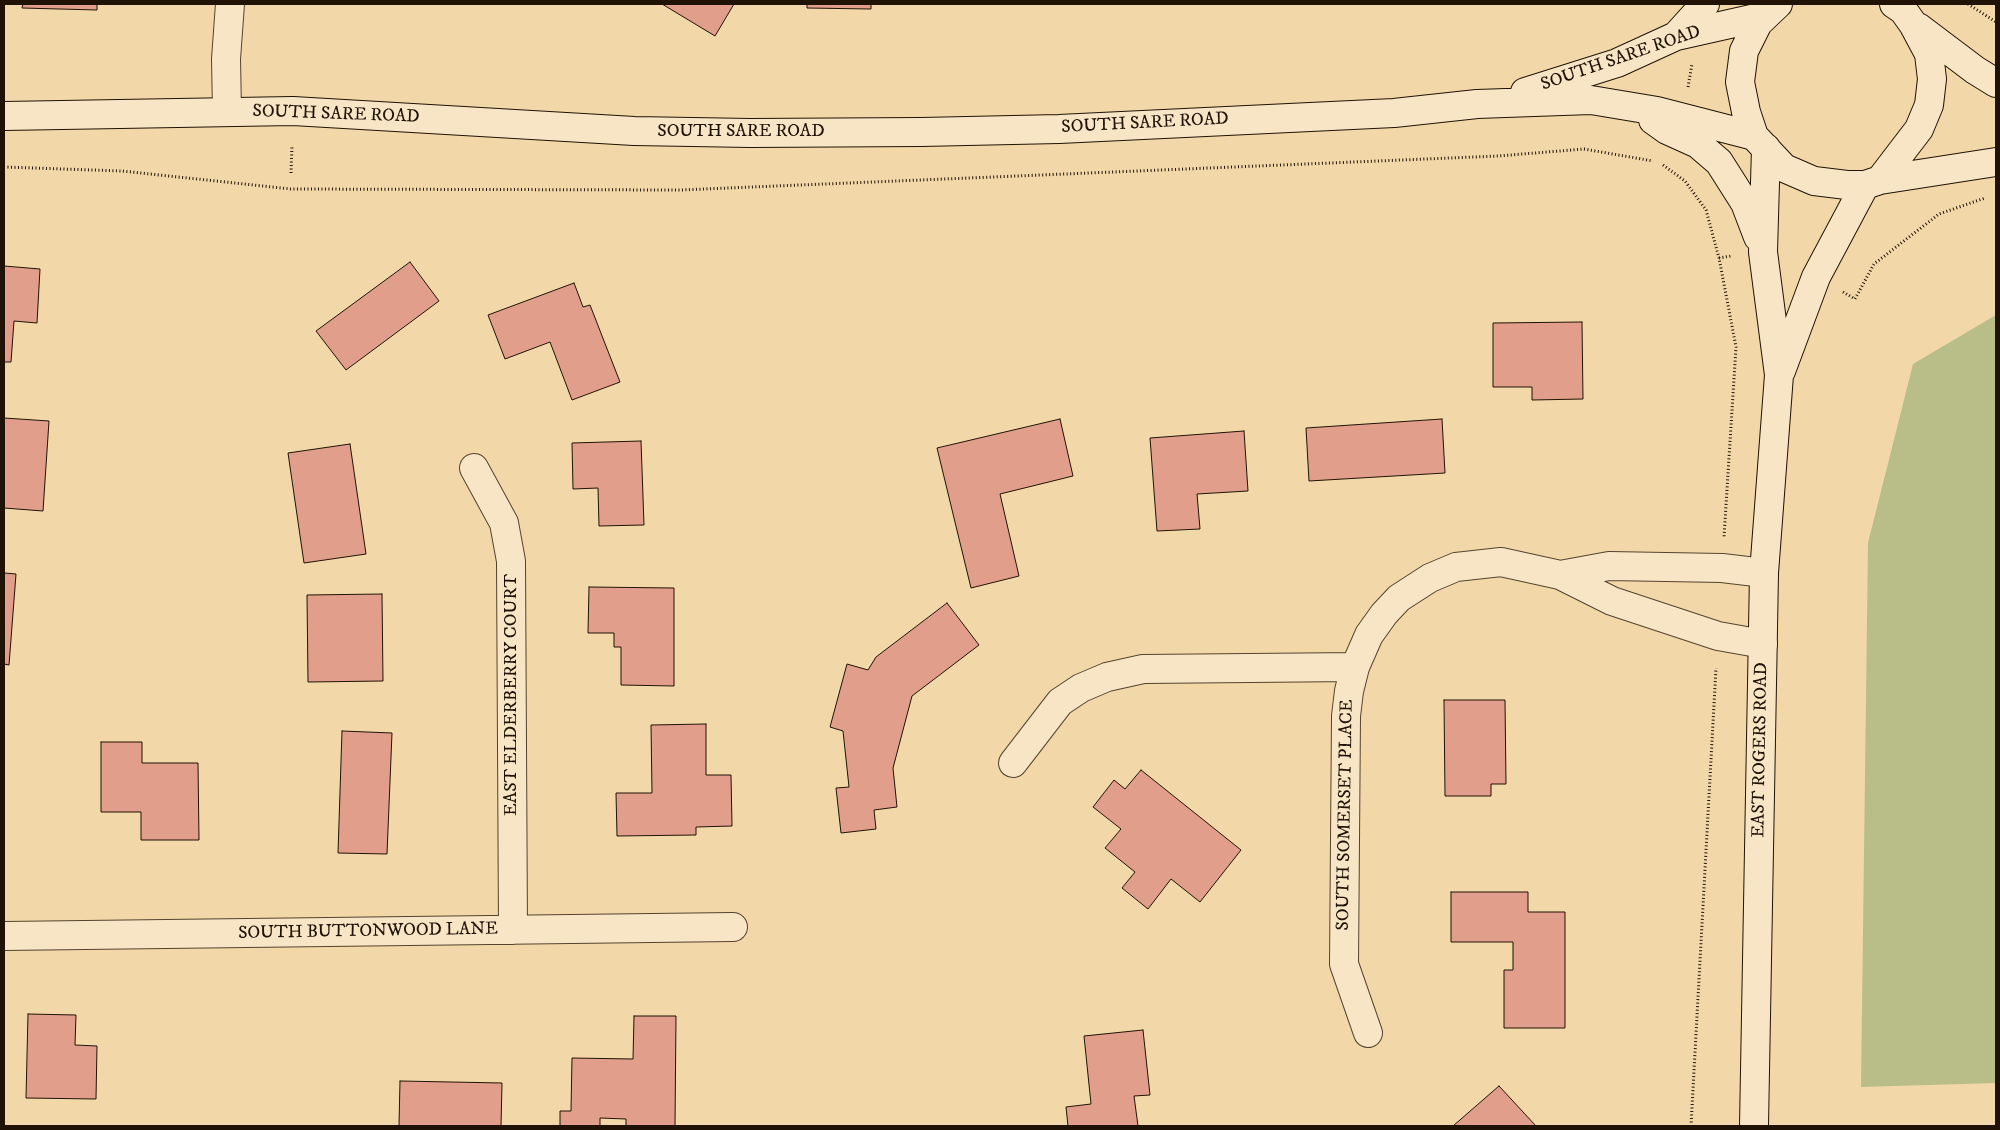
<!DOCTYPE html>
<html>
<head>
<meta charset="utf-8">
<style>
	body { margin:0 }
	#map { position:relative; width:2000px; height:1130px; overflow:hidden; background:#f2d7a8; font-family:"IM FELL DW Pica",serif }
	canvas { display:block }
	.frame { position:absolute; inset:0; border:5px solid #201305; pointer-events:none }
</style>
</head>
<body>
<div id="map">
<canvas width="2000" height="1130"></canvas>
<div class="frame"></div>
</div>
<script>
const c = document.querySelector('canvas').getContext('2d');
c.lineJoin = 'round';
function paint(path, color) {
  c.fillStyle = color;
  c.fill(path, 'evenodd');
}
function shape(rows) {
  const path = new Path2D();
  for (const r of rows) {
    path.moveTo(r[0], r[1]);
    for (let i = 2; i < r.length; i += 2) path.lineTo(r[i], r[i + 1]);
  }
  return path;
}
function strokePath(path, color, width, dash) {
  c.strokeStyle = color;
  c.lineWidth = width;
  c.lineCap = dash ? 'butt' : 'round';
  c.setLineDash(dash || []);
  c.stroke(path);
}
function drawText(font, color, halo, rows, align = 'center') {
  c.font = font + ' "IM FELL DW Pica",serif';
  c.lineWidth = 5;
  c.setLineDash([]);
  c.textBaseline = 'middle';
  c.strokeStyle = halo;
  c.fillStyle = color;
  for (const [text, x, y, turn = 0] of rows) {
    c.save();
    c.translate(x, y);
    c.rotate((+turn || 0) * Math.PI / 180);
    c.textAlign = isNaN(turn) ? turn : align;
    if (halo) c.strokeText(text, 0, 0);
    c.fillText(text, 0, 0);
    c.restore();
  }
}
const green = shape([
	[1996,315,1996,1083,1861,1087,1868,543,1913,364]
]);
const building = shape([
	[23,4,97,4,97,10,22,8,23,4],
	[662,4,734,4,715,36,662,4],
	[807,4,871,4,871,9,807,8,807,4],
	[410,262,439,301,346,370,316,331,410,262],
	[4,266,40,269,37,323,14,321,11,362,4,362,4,266],
	[574,283,583,307,590,305,620,382,572,400,550,342,505,359,488,315,574,283],
	[1582,322,1583,399,1532,400,1532,387,1493,387,1493,323,1582,322],
	[4,418,49,421,43,511,4,508,4,418],
	[1060,419,1073,476,1000,494,1019,576,971,588,937,448,1060,419],
	[1442,419,1445,473,1309,481,1306,428,1442,419],
	[1244,431,1248,491,1197,494,1200,529,1157,531,1150,438,1244,431],
	[641,441,644,525,599,526,598,488,573,489,572,443,641,441],
	[350,444,366,554,304,563,288,453,350,444],
	[4,573,16,574,9,665,4,664,4,573],
	[589,587,674,588,674,686,621,685,621,647,614,647,614,633,588,633,589,587],
	[382,594,383,681,308,682,307,595,382,594],
	[947,603,979,645,912,696,893,768,897,807,874,810,876,829,841,833,836,788,849,787,843,731,830,727,847,664,868,670,876,657,947,603],
	[1444,700,1505,700,1506,784,1491,784,1491,796,1445,796,1444,700],
	[706,724,706,775,731,775,732,826,696,827,696,835,617,836,616,793,652,793,651,725,706,724],
	[342,731,392,733,387,854,338,853,342,731],
	[101,742,142,742,142,763,198,763,199,840,141,840,141,812,101,812,101,742],
	[1141,770,1241,850,1200,902,1171,879,1148,909,1122,888,1135,872,1105,848,1121,829,1093,807,1114,780,1125,789,1141,770],
	[1451,892,1528,892,1528,912,1565,912,1565,1028,1504,1028,1504,970,1513,970,1513,942,1451,942,1451,892],
	[28,1014,76,1015,75,1045,97,1046,96,1099,26,1098,28,1014],
	[634,1016,676,1016,675,1126,626,1126,626,1119,600,1118,600,1126,560,1126,560,1111,571,1111,572,1058,633,1059,634,1016],
	[1143,1030,1150,1095,1134,1096,1138,1126,1068,1126,1066,1107,1091,1104,1084,1036,1143,1030],
	[400,1081,502,1083,501,1126,399,1126,400,1081],
	[1499,1086,1536,1126,1453,1126,1499,1086]
]);
const path = shape([
	[1968,4,1996,22],
	[1688,87,1692,64],
	[1663,165,1685,181,1706,210,1719,258,1736,347,1724,537],
	[4,167,122,171,291,189,680,190,1498,156,1584,149,1653,161],
	[291,173,292,146],
	[1719,258,1731,256],
	[1843,292,1855,299,1874,264,1939,214,1985,198],
	[1691,1126,1716,668]
]);
const minor = shape([
	[227,111,226,59,230,4],
	[474,468,504,523,511,561,513,930],
	[1560,575,1609,566,1722,568,1764,573],
	[1013,763,1060,702,1081,688,1107,677,1143,669,1355,667],
	[4,936,733,927],
	[1368,1033,1344,964,1346,716,1349,691,1355,667,1369,635,1384,614,1399,598,1430,578,1456,567,1501,562,1560,575,1612,601,1718,636,1763,644]
]);
const secondary = shape([
	[1778,4,1758,23,1744,51,1740,82,1746,112,1754,136,1784,168,1814,181,1847,185,1865,185,1880,180,1996,162],
	[1918,27,1975,70,1996,83],
	[1676,36,1705,4],
	[1525,92,1617,63,1676,36,1765,16],
	[4,116,293,111,634,131,750,133,921,132,1059,129,1394,113,1477,104,1591,100,1657,111,1754,136],
	[1653,120,1667,130,1698,144,1719,162,1745,203,1758,237],
	[1880,180,1919,129,1929,105,1932,79,1929,54,1913,24,1903,10,1894,4],
	[1781,371,1816,277,1865,185],
	[1754,1126,1764,573,1779,375,1763,252,1766,148]
]);
const streetNames = [
	["SOUTH SARE ROAD",1621,59,-19],
	["SOUTH SARE ROAD",336,115,2],
	["SOUTH SARE ROAD",1145,124,-3],
	["SOUTH SARE ROAD",741,132],
	["EAST ELDERBERRY COURT",512,695,-90],
	["EAST ROGERS ROAD",1761,750,-89],
	["SOUTH SOMERSET PLACE",1346,815,-89],
	["SOUTH BUTTONWOOD LANE",368,932,-1]
];
paint(green, '#b9be89');
paint(building, '#e19e8a');
strokePath(building, '#201305', 1);
strokePath(minor, '#54442e', 30);
strokePath(secondary, '#201305', 30);
strokePath(path, '#201305', 3, [1, 2.5]);
strokePath(minor, '#f7e5c6', 28);
strokePath(secondary, '#f7e5c6', 28);
drawText('18px', '#201305', '#f7e5c6', streetNames);
</script>
</body>
</html>
